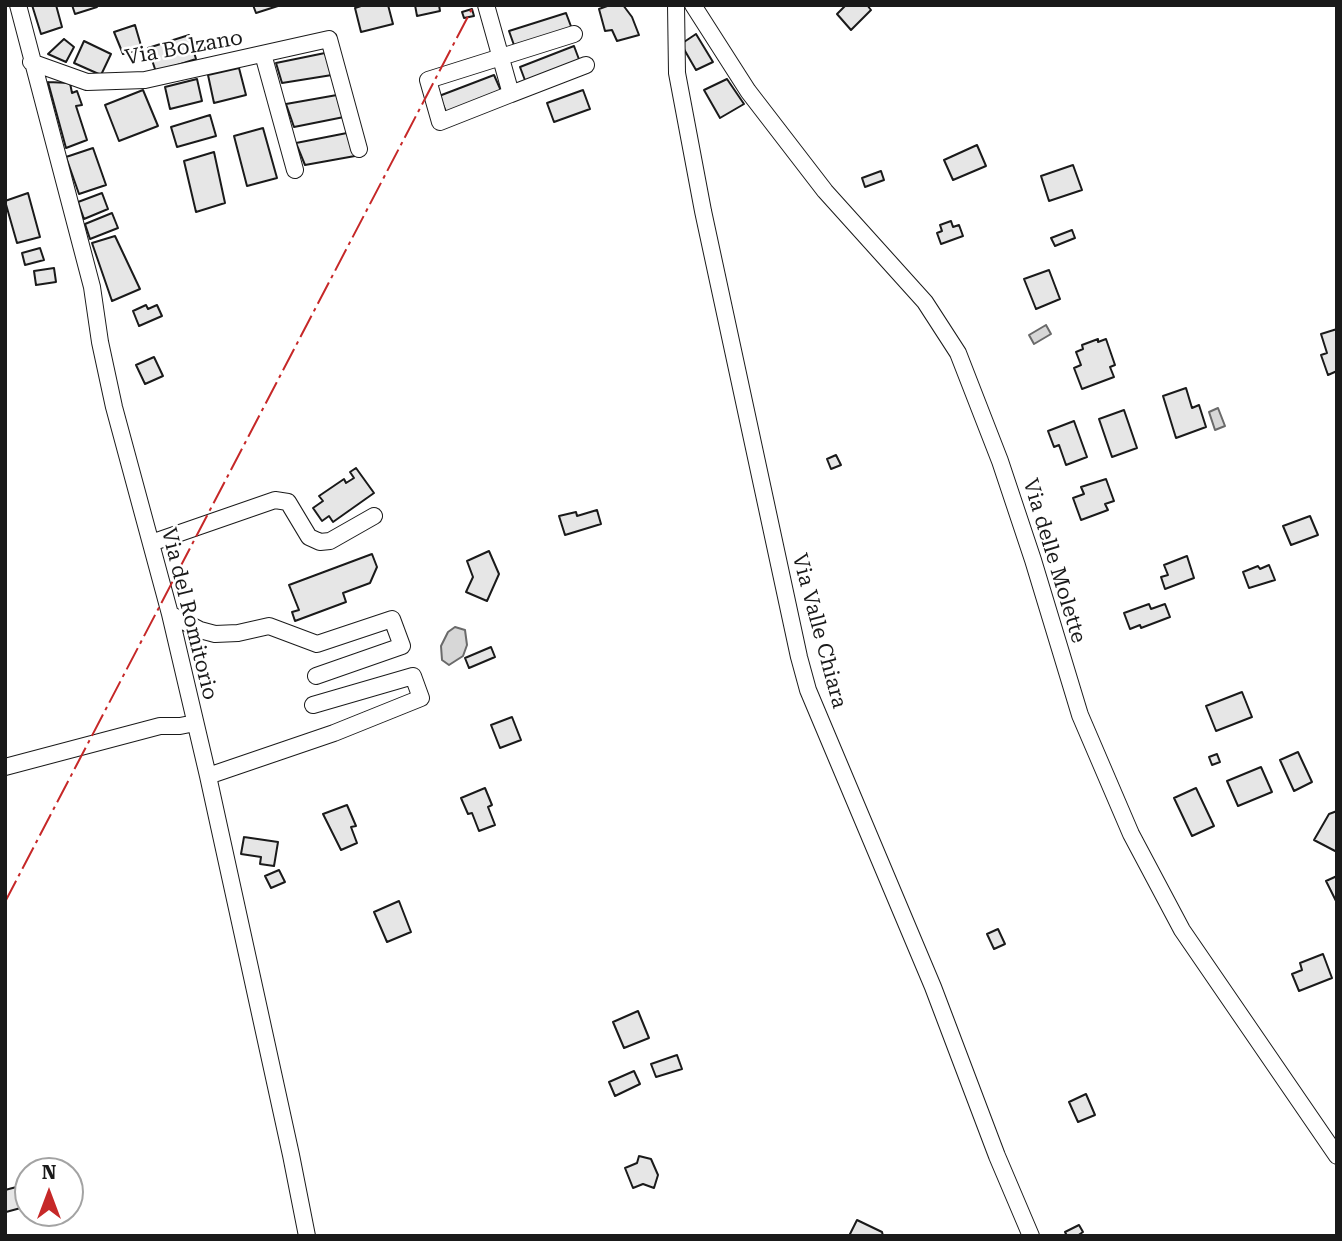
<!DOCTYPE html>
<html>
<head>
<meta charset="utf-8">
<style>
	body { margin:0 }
	#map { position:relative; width:1342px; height:1241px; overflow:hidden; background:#fff; font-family:"Roboto Serif",serif }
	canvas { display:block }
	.frame { position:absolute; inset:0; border:7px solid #1a1a1a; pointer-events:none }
	.north { position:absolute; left:14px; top:1157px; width:70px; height:70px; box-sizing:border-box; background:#fff; border:2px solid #a3a3a3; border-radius:50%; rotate:0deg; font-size:19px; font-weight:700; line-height:28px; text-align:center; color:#1a1a1a }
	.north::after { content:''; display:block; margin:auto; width:24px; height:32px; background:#c62828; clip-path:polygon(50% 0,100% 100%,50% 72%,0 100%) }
</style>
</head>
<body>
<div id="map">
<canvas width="1342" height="1241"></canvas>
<div class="frame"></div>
<div class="north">N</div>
</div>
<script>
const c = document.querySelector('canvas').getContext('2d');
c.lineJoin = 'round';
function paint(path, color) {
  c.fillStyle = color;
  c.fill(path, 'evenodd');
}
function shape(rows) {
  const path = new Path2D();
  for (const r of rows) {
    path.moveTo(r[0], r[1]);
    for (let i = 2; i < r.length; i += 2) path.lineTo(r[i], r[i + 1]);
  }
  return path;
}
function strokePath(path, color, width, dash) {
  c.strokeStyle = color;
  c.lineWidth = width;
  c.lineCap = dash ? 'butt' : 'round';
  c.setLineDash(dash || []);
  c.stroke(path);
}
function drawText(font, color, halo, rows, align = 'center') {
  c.font = font + ' "Roboto Serif",serif';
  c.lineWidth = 5;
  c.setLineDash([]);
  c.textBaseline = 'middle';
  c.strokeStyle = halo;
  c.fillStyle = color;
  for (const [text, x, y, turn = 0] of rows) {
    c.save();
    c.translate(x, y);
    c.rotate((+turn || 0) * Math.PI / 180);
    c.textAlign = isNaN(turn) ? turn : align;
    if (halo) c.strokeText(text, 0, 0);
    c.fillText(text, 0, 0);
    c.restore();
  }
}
const water = shape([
	[1046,325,1051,334,1034,344,1029,335,1046,325],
	[1218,408,1225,426,1215,430,1209,412,1218,408],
	[455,627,465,630,467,645,463,656,449,665,442,660,441,646,448,632,455,627]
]);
const building = shape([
	[32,5,56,5,62,27,41,34,32,5],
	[72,5,97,5,97,7,75,14,72,5],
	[253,5,281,5,256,13,253,5],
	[364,5,388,5,393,24,361,32,355,8,364,5],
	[415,5,439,5,440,11,417,16,415,5],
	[610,5,623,5,632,17,639,35,617,41,612,30,605,31,599,9,610,5],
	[846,5,867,5,871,10,851,30,837,14,846,5],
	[472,9,474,16,464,18,462,12,472,9],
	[566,13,572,29,515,48,509,31,566,13],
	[135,25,142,49,123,54,114,32,135,25],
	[696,34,713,62,696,70,681,44,696,34],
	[189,35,196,59,156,72,148,48,189,35],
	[64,39,74,47,66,62,48,54,64,39],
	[84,41,111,54,101,75,74,63,84,41],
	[574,46,580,62,526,83,520,67,574,46],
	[325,53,332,75,282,83,276,63,325,53],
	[239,68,246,95,214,103,208,75,239,68],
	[494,75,502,93,447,114,439,96,494,75],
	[197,79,202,101,170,109,165,87,197,79],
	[727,79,744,104,720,118,704,90,727,79],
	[48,82,70,83,72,93,77,91,82,105,76,106,87,140,66,148,48,82],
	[143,90,158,126,119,141,105,105,143,90],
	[583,90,590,109,554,122,547,103,583,90],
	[337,95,344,117,294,127,286,104,337,95],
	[210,115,216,136,177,147,171,127,210,115],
	[263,128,277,178,247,186,234,136,263,128],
	[347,133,355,156,305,165,296,143,347,133],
	[977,145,986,166,953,180,944,160,977,145],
	[93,148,106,185,79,194,66,157,93,148],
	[214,152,225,203,196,212,184,161,214,152],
	[1073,165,1082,190,1049,201,1041,176,1073,165],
	[881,171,884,180,865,187,862,178,881,171],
	[28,193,40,237,17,243,5,201,28,193],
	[102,193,108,209,84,219,78,202,102,193],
	[112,213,118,228,90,239,85,224,112,213],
	[951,221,953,227,959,225,963,236,941,244,937,233,942,231,940,225,951,221],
	[1072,230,1075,238,1055,246,1051,238,1072,230],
	[115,236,140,289,112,301,92,243,115,236],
	[40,248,44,260,25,265,22,253,40,248],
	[54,268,56,282,36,285,34,271,54,268],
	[1049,270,1060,299,1036,309,1024,279,1049,270],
	[146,305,148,309,157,305,162,316,139,326,133,311,146,305],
	[1337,329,1337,371,1328,375,1321,355,1327,353,1321,334,1337,329],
	[1098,339,1098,342,1106,339,1115,365,1110,367,1114,377,1082,389,1074,368,1081,365,1076,352,1083,349,1082,345,1098,339],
	[154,357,163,376,145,384,136,365,154,357],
	[1186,388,1192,408,1199,405,1206,427,1176,438,1163,396,1186,388],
	[1124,410,1137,448,1112,457,1099,419,1124,410],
	[1074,421,1087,457,1066,465,1059,445,1054,447,1048,431,1074,421],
	[836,455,841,465,831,469,827,459,836,455],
	[356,468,374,493,333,522,329,516,322,521,313,508,323,501,319,496,344,479,346,483,354,478,350,472,356,468],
	[1106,479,1114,501,1105,504,1108,510,1081,520,1073,498,1084,494,1081,487,1106,479],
	[597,510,601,524,565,535,559,516,576,512,577,516,597,510],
	[1310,516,1318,535,1291,545,1283,526,1310,516],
	[489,551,499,574,487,601,466,592,473,577,467,561,489,551],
	[372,554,377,567,370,583,343,593,346,602,295,621,292,612,299,610,289,585,372,554],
	[1187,556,1194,578,1165,589,1161,577,1168,575,1164,565,1187,556],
	[1269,565,1275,580,1249,588,1243,572,1258,566,1260,569,1269,565],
	[1149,604,1151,609,1165,604,1170,617,1141,628,1140,625,1130,629,1124,613,1149,604],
	[491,647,495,657,469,668,465,658,491,647],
	[1242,692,1252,717,1216,731,1206,706,1242,692],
	[512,717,521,740,500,748,491,725,512,717],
	[1298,752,1312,782,1294,791,1280,760,1298,752],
	[1217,754,1220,762,1212,765,1209,757,1217,754],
	[1261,767,1272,792,1238,806,1227,781,1261,767],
	[485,788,492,805,488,807,495,825,479,831,472,813,468,814,461,798,485,788],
	[1196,788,1214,826,1192,836,1174,798,1196,788],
	[347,805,356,826,351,827,357,843,341,850,323,814,347,805],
	[1337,811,1337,852,1314,840,1329,814,1337,811],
	[244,837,278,842,274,866,260,864,261,857,241,854,244,837],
	[279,870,285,882,271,888,265,876,279,870],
	[1337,876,1337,903,1326,881,1337,876],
	[399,901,411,932,387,942,374,912,399,901],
	[998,929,1005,944,994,949,987,934,998,929],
	[1323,954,1332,978,1299,991,1292,974,1302,970,1300,963,1323,954],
	[638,1011,649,1038,624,1048,613,1022,638,1011],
	[677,1055,682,1069,656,1077,651,1064,677,1055],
	[634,1071,640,1084,615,1096,609,1082,634,1071],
	[1086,1094,1095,1115,1078,1122,1069,1102,1086,1094],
	[639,1156,651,1159,658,1175,654,1188,643,1184,633,1188,625,1168,637,1163,639,1156],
	[28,1184,28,1206,6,1212,5,1190,28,1184],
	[857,1220,882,1232,883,1236,849,1236,857,1220],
	[1079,1225,1083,1232,1077,1236,1067,1236,1065,1232,1079,1225]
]);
const minor = shape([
	[18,5,92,287,100,342,114,407,170,614,208,776,291,1155,307,1236],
	[486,5,511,94,586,65],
	[676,5,677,73,703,211,799,657,808,690,933,987,997,1156,1031,1236],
	[693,5,748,91,825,191,925,302,958,353,1000,461,1033,560,1080,715,1131,834,1182,930,1337,1156],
	[263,54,295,170],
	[31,62,87,82,145,80,329,39,359,149],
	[511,94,440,122,428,80,574,34],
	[151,543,275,500,288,502,309,537,320,542,330,541,374,516],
	[170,614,200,630,215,634,238,633,269,626,317,644,392,619,402,646,316,676],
	[5,767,160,726,180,726,195,723],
	[208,776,334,733,421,698,413,676,313,705]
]);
const power = shape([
	[5,902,474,5]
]);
const streetNames = [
	["Via Bolzano",184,48,-10],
	["Via delle Molette",1054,561,73],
	["Via del Romitorio",189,614,76],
	["Via Valle Chiara",819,631,75]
];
paint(water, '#d7d7d7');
strokePath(water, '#6a6a6a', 2);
paint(building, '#e6e6e6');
strokePath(building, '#1a1a1a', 2);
strokePath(minor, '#1a1a1a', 18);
strokePath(minor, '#fff', 16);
strokePath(power, '#c62828', 2, [24, 5, 3.5, 5]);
drawText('21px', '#1a1a1a', '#fff', streetNames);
</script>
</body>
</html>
